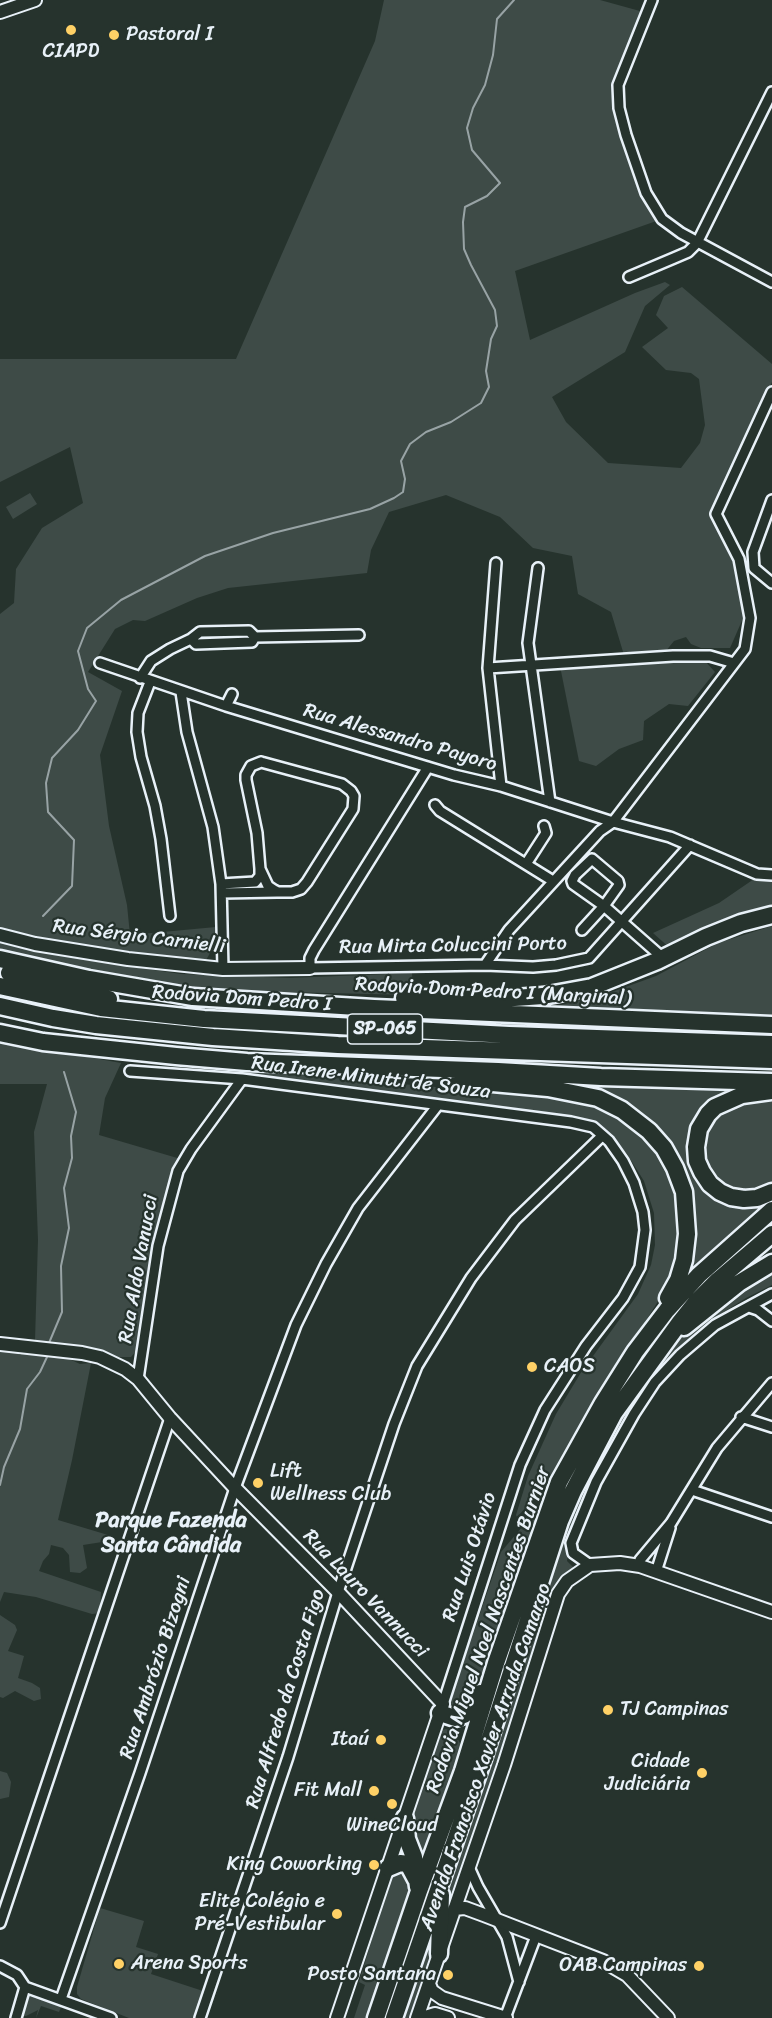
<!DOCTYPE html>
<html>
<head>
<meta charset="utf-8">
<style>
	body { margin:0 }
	canvas { display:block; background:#26332d }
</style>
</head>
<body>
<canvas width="772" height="2018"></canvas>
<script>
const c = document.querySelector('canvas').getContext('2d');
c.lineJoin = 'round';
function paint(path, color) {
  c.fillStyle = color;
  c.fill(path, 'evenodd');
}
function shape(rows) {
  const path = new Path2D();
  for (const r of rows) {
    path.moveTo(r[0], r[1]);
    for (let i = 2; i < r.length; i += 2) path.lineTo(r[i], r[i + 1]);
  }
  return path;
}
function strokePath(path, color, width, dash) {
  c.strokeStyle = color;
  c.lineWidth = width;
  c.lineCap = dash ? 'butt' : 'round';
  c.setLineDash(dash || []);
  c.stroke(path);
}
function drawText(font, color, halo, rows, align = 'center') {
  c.font = font + ' Sriracha,sans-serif';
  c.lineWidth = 4.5;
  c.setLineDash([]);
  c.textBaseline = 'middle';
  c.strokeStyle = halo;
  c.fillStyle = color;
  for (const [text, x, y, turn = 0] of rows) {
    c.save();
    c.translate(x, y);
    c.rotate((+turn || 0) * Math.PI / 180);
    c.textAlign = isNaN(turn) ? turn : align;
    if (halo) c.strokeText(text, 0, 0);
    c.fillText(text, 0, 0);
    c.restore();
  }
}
const green = shape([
	[384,0,600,0,647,13,618,85,619,108,662,219,515,271,530,340,635,293,665,282,670,285,645,306,625,352,552,397,566,422,608,463,681,468,700,443,705,425,699,379,691,373,666,370,642,347,668,328,656,315,664,296,682,287,772,364,772,382,712,518,732,559,744,616,730,648,701,648,691,644,686,637,674,641,665,652,624,655,611,612,578,594,572,556,533,548,500,517,446,495,389,512,371,550,367,573,228,588,197,598,145,621,133,620,115,629,88,672,122,691,100,755,109,826,127,905,130,935,216,927,213,948,206,960,127,954,65,943,0,928,0,614,14,603,16,569,42,528,83,503,70,447,0,482,0,359,236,359,375,41],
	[30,493,37,504,13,519,6,507],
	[704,660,715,672,688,706,669,704,644,721,643,740,619,749,596,766,579,761,560,666],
	[772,877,772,909,671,949,653,933,719,903,754,879],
	[772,926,772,1015,557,1006,609,993,656,976,718,943],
	[0,941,99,962,181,974,290,978,412,973,413,995,241,991,165,987,18,956,0,950],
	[0,1041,121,1063,105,1098,99,1135,184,1160,158,1246,136,1351,131,1357,111,1357,35,1341,38,1240,34,1132,47,1084,0,1084],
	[210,1070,255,1071,560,1098,595,1106,616,1117,636,1131,653,1150,671,1183,677,1208,677,1240,670,1275,660,1298,596,1401,550,1482,517,1517,516,1515,528,1476,556,1414,580,1374,638,1294,651,1265,655,1245,654,1213,644,1181,627,1154,613,1139,579,1119,569,1117,413,1099],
	[563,1082,713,1089,742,1088,717,1098,690,1123,686,1149,691,1171,701,1189,713,1199,728,1205,757,1206,772,1202,694,1270,688,1264,669,1144],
	[772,1098,772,1187,764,1190,734,1194,715,1183,702,1164,702,1135,711,1117,726,1106],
	[772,1270,772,1285,746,1298,719,1315,689,1341,658,1375,570,1540,567,1561,574,1568,564,1574,555,1588,511,1730,445,1922,446,1893,450,1875,555,1553,600,1446,680,1335,694,1323],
	[0,1344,14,1349,20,1355,25,1351,58,1354,80,1364,91,1363,72,1460,58,1520,108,1535,102,1542,83,1545,87,1568,80,1573,70,1572,69,1555,63,1548,51,1545,49,1554,43,1561,39,1571,101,1592,100,1613,92,1614,36,1597,4,1592,0,1602],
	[544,1501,518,1586,479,1683,465,1706,457,1711,451,1708,450,1702,501,1552],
	[0,1615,15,1625,17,1630,8,1651,24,1656,18,1678,32,1683,40,1688,41,1699,34,1701,15,1691,3,1698,0,1697],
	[446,1729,454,1732,462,1747,456,1768,372,2018,354,2018,365,1985,359,1982,406,1827,438,1731],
	[0,1771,7,1773,11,1782,9,1797,0,1799],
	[100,1908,144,1921,136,1947,158,1954,151,1974,203,1991,194,2018,129,2018,81,1999,77,1994,77,1987],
	[435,1912,434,1957,412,2018,400,2018],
	[29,1996,33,1996,61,2007,59,2012,41,2006,36,2018,38,2010,26,2016,22,2016]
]);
const stream = shape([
	[43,916,72,886,74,840,48,812,46,783,52,758,78,730,96,701,88,689,78,651,87,628,121,600,205,556,273,533,370,509,394,498,403,492,405,479,401,461,410,444,426,432,451,422,481,403,489,387,486,371,491,339,497,326,495,310,471,265,464,249,463,222,465,207,487,196,500,183,472,150,467,128,473,108,485,85,493,55,497,19,514,0],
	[49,1343,62,1312,61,1266,69,1228,64,1188,72,1158,71,1136,76,1112,64,1072],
	[0,1485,4,1467,20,1429,27,1389,40,1372,47,1357]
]);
const street = shape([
	[652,0,618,85,619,108,626,135,646,193,662,219,681,233,772,282],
	[629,277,674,258,688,252,697,243,772,92],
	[772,500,753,552,754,568,772,583],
	[496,563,488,668,501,786],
	[538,568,528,643,550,802],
	[191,639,196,644,252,642,255,637],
	[100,663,226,706,454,775,501,786,613,822,670,837,757,874,772,875],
	[488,668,673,656,710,656,734,663],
	[140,678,151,661,170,649,191,639,200,632,249,631,255,637,359,635],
	[150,682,138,713,137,732,141,757,155,806,161,839,170,916],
	[181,692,187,732,213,827,221,884,223,969],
	[226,706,232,694],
	[261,762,342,784,351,791,354,796,353,809,307,882,301,889,292,892,278,892,274,890,268,886,260,869,257,833,246,780,246,775,251,766,261,762],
	[428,767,314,950,310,958,310,968,485,965,533,967,556,965,589,958,690,845],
	[435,805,440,811,553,881],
	[592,859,618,881,619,885,604,906,573,884,572,881,575,875,592,859],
	[526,864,546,833,544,826],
	[221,884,255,882,260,876,260,869],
	[222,893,277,892],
	[582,930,604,906,663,958],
	[485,965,509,930,600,831,613,822,745,649,750,618,739,559,716,514,772,392],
	[130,1071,242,1079,571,1122,593,1127,609,1141,623,1161,634,1183,643,1212,645,1230,640,1267,623,1298,586,1346,545,1410,520,1465,443,1704],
	[749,1307,758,1310,772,1321],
	[138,1379,158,1246,178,1171,191,1149,242,1079],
	[741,1417,772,1427],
	[692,1490,772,1517],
	[590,1565,573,1553,571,1543,596,1482,634,1414,655,1382,680,1355,715,1325,772,1294],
	[640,1566,640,1560,671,1523,717,1448,772,1383],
	[656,1572,670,1528],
	[469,1867,478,1887,507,1937,519,1982],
	[0,1923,170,1418],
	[0,1966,17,1975,25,1987,111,2018],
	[61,1999,140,1773,235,1488,296,1325,326,1264,358,1208,438,1105],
	[16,2018,25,1987],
	[200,2018,288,1757,338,1592,394,1424,417,1366,471,1278,515,1220,602,1136],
	[505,2018,536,1936]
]);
const secondary = shape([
	[0,12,35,0],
	[0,935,35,944,128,959,223,969,310,968],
	[0,1344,82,1353,100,1357,125,1369,138,1379,170,1418,235,1488,338,1592,443,1704,337,2018],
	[454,1909,465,1908,484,1915,603,1961,627,1975,668,2018],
	[429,1984,432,1991,442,1998,506,2018],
	[417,2018,504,1765,558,1594,567,1581,590,1565,620,1563,640,1566,772,1612],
	[422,2018,435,2014,448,2018]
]);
const highway = shape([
	[0,959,89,979,193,997,374,1008,772,1025],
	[9,973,109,999],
	[0,986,101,1008,204,1019,509,1035,772,1044],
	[404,998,500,999,543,996,592,987,657,961,706,937,741,923,772,915],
	[0,1006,53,1018,96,1025,213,1037,338,1045,772,1060],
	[0,1033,43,1042,176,1056,247,1062,498,1071,601,1077,772,1082],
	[459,1080,548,1088,598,1098,622,1110,649,1131,664,1148,675,1168,684,1192,687,1234,684,1260,678,1280,668,1298],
	[771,1091,742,1095,715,1107,708,1114,699,1129,696,1147,697,1161,702,1172,710,1184,720,1192,731,1197,744,1199,757,1198,772,1192],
	[684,1327,739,1283,772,1263],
	[440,1713,455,1718,464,1715,473,1708,480,1693],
	[405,1818,407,1839,414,1857,418,1887],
	[388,1868,400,1863,408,1864,416,1879],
	[439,1954,441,1895],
	[376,2018,419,1891,463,1771,496,1663,559,1482,603,1403,635,1352,667,1310,699,1275,772,1210],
	[394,2018,484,1756,560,1521,573,1491,614,1413,680,1322,696,1302,718,1280,772,1234]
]);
const markers = [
	[71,30,6,"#ffd166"],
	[114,35,6,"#ffd166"],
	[532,1367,6,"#ffd166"],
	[258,1483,6,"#ffd166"],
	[608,1710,6,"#ffd166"],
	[381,1740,6,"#ffd166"],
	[702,1773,6,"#ffd166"],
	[374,1791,6,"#ffd166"],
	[392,1804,6,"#ffd166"],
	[374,1865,6,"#ffd166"],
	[337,1914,6,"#ffd166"],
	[119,1964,6,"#ffd166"],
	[699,1966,6,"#ffd166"],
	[448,1975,6,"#ffd166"]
];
const shields = [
	[385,1029,75]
];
const shieldNames = [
	["SP-065",385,1029]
];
const poiNames = [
	["Pastoral I",126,35,"left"],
	["CIAPD",71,52,"center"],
	["CAOS",544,1367,"left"],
	["Lift",270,1472,"left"],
	["Wellness Club",270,1495,"left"],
	["TJ Campinas",620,1710,"left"],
	["Itaú",369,1740],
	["Cidade",690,1762],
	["Judiciária",690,1785],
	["Fit Mall",362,1791],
	["WineCloud",392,1826,"center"],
	["King Coworking",362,1865],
	["Elite Colégio e",325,1902],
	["Pré-Vestibular",325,1925],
	["Arena Sports",131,1964,"left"],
	["OAB Campinas",687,1966],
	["Posto Santana",436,1975]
];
const streetNames = [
	["Rua Alessandro Payoro",400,738,16],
	["Rua Sérgio Carnielli",139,937,7],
	["Rua Mirta Coluccini Porto",453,946,-1],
	["Rodovia Dom Pedro I (Marginal)",493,992,3],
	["Rodovia Dom Pedro I",242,999,4],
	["Rua Irene Minutti de Souza",371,1078,7],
	["Rua Aldo Vanucci",139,1269,-80],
	["Rua Luis Otávio",470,1557,-72],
	["Rua Lauro Vannucci",365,1594,46],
	["Rodovia Miguel Noel Nascentes Burnier",489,1630,-71],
	["Rua Ambrózio Bizogni",156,1668,-72],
	["Rua Alfredo da Costa Figo",286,1699,-73],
	["Avenida Francisco Xavier Arruda Camargo",486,1757,-71]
];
const quarterNames = [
	["Parque Fazenda",171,1521],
	["Santa Cândida",171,1546]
];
paint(green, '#3e4b47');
strokePath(stream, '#98a3a5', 2);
strokePath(street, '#e8f1f8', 14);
strokePath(secondary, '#e8f1f8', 16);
strokePath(highway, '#e8f1f8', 21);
strokePath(street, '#26332d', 9);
strokePath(secondary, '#26332d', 12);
strokePath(highway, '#26332d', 16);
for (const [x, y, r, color] of markers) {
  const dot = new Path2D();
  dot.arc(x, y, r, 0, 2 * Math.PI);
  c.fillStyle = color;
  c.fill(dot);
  strokePath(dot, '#26332d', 2);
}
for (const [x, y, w] of shields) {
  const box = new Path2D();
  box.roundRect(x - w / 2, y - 15, w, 30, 4.5);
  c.fillStyle = '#26332d';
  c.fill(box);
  strokePath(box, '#e8f1f8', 1.5);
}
drawText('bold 18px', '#e8f1f8', null, shieldNames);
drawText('20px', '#e8f1f8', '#26332d', poiNames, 'right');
drawText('20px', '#e8f1f8', '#26332d', streetNames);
drawText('bold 22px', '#e8f1f8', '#26332d', quarterNames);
</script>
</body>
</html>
